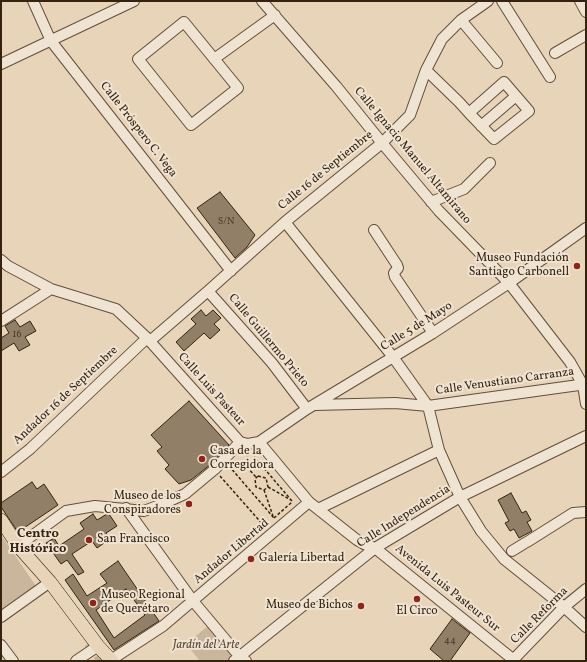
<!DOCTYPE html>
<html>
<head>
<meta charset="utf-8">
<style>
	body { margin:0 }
	#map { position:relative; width:587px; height:662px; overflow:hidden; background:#e7d4b9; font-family:Vollkorn,serif }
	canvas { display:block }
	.frame { position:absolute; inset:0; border:2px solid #352310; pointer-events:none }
</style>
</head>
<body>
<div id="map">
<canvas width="587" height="662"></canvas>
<div class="frame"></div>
</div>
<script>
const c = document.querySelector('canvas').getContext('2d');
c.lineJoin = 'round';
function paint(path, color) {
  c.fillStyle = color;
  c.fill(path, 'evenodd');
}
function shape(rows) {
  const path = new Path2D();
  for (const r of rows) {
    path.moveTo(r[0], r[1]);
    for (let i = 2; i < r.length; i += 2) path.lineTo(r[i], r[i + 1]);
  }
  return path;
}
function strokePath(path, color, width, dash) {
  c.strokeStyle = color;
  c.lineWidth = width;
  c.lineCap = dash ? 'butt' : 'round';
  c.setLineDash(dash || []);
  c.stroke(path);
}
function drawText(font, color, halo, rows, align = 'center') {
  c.font = font + ' Vollkorn,serif';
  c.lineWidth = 4;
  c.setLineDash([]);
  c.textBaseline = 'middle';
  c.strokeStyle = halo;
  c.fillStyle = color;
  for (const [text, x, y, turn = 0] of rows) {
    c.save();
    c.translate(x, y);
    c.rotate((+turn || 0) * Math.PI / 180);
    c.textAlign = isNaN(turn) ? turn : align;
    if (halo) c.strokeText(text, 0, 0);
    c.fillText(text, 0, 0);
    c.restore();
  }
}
const green = shape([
	[1,535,36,586,1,610],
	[208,626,235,658,231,661,200,661,186,644]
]);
const building = shape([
	[220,192,255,235,247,247,235,258,197,208,220,192],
	[201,310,206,316,213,310,221,318,214,324,220,330,210,339,204,333,184,351,176,342,196,324,191,319,201,310],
	[15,320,20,327,30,321,36,331,25,337,30,345,19,351,14,343,1,351,1,338,9,333,5,326,15,320],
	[189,401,229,445,211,464,191,480,179,484,165,469,169,465,157,451,162,447,151,435,189,401],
	[32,482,37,489,44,484,58,505,18,532,1,507,1,503,32,482],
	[511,493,522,513,526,511,531,520,527,522,532,531,519,538,514,529,510,531,505,523,509,521,498,500,511,493],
	[93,514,97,520,107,514,109,514,117,526,106,533,110,539,97,548,92,541,72,554,84,572,78,575,67,560,61,564,46,543,54,538,59,546,84,529,80,523,93,514],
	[118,561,159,621,114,650,65,580,73,574,87,596,107,583,100,574,118,561],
	[126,589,145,615,114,638,96,610,126,589],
	[452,619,470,633,450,661,444,661,430,649,452,619]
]);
const minorTunnel = shape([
	[89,643,102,661]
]);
const path = shape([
	[251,453,292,501],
	[233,462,246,466,256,477],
	[229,466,274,518],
	[246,466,248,451],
	[220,476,265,527],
	[258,476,266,478,268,487,264,490,256,487,255,479,258,476],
	[268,487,291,500],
	[264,490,273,516],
	[274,518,292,502]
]);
const minor = shape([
	[33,1,51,41,231,271],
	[262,1,336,86,382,143,439,211,509,283,570,362,583,385,586,404],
	[502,1,550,77],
	[580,1,586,12],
	[461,20,497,63],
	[184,22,238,88,191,125,138,59,184,22],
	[555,53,586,35],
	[214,59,275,15],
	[1,64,134,1],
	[426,70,459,102,469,113,494,139,529,111,504,82,469,113],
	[481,126,516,96],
	[431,202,464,189,490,163],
	[285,222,393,357,428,406,439,450,460,497,481,531,504,559,564,607,586,627],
	[374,230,397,265,398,268,394,273,395,277,433,333],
	[1,260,8,266,51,289,116,309,147,338,240,442,248,444,259,442,307,409,433,333,509,283,586,228],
	[208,291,272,363,307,409],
	[1,321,51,289],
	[150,341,208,291,285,222,382,143,410,115,426,70,442,39,461,20,488,1],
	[315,405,395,403,428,406,586,384],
	[259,442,309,502,357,540,364,544,375,548,515,661],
	[1,472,30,449,147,338],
	[126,508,193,601,240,657,246,661],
	[318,509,439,450],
	[527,542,573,513,586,512],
	[18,546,66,511,95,506,144,511,165,503,185,494,215,469,240,442],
	[512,551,525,543],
	[1,617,50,582],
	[1,645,13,661],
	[111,660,163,626,309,502],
	[76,661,98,646],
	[234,661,375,548,460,497,586,436],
	[512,661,564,607,586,589]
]);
const major = shape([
	[1,520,18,546,50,582,98,646,112,661]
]);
const markers = [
	[577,266,4,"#8f2418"],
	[202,459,4,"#8f2418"],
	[189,504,4,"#8f2418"],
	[89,540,4,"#8f2418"],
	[251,559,4,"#8f2418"],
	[417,599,4,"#8f2418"],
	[93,603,4,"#8f2418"],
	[361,606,4,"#8f2418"]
];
const numberNames = [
	["S/N",226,222],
	["16",17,335],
	["44",450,641]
];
const streetNames = [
	["Calle Próspero C. Vega",138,130,52],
	["Calle Ignacio Manuel Altamirano",412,156,50],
	["Calle 16 de Septiembre",326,171,-39],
	["Calle 5 de Mayo",417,327,-32],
	["Calle Guillermo Prieto",268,341,50],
	["Calle Venustiano Carranza",505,382,-8],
	["Calle Luis Pasteur",211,390,48],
	["Andador 16 de Septiembre",66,396,-43],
	["Calle Independencia",404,517,-32],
	["Andador Libertad",232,552,-40],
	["Avenida Luis Pasteur Sur",447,589,39],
	["Calle Reforma",540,616,-45]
];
const poiNames = [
	["Museo Fundación",569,259,"right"],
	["Santiago Carbonell",569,273,"right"],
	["Casa de la",210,452],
	["Corregidora",210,466],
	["Museo de los",181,497,"right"],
	["Conspiradores",181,511,"right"],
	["San Francisco",97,540],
	["Galería Libertad",259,559],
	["Museo Regional",101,596],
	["de Querétaro",101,610],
	["Museo de Bichos",353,606,"right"],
	["El Circo",417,612,"center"]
];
const parkNames = [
	["Jardín del Arte",206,646]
];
const neighbourhoodNames = [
	["Centro",38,535],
	["Histórico",38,550]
];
paint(green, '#c9b69c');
paint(building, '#927f68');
strokePath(building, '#352310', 1);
strokePath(minorTunnel, '#c3b197', 10, [10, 5]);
strokePath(minor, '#624f3a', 12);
strokePath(major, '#352310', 14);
strokePath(path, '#352310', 1.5, [3, 2]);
strokePath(minor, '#efe3d2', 10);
strokePath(major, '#e7d4b9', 13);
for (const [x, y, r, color] of markers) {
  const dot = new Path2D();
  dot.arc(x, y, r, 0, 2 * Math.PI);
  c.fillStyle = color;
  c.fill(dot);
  strokePath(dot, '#efe3d2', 1.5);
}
drawText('10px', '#4c3a26', null, numberNames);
drawText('12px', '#352310', '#efe3d2', streetNames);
drawText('12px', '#352310', '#efe3d2', poiNames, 'left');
drawText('italic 12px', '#5a4833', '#efe3d2', parkNames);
drawText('bold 13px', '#352310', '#efe3d2', neighbourhoodNames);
</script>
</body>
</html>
